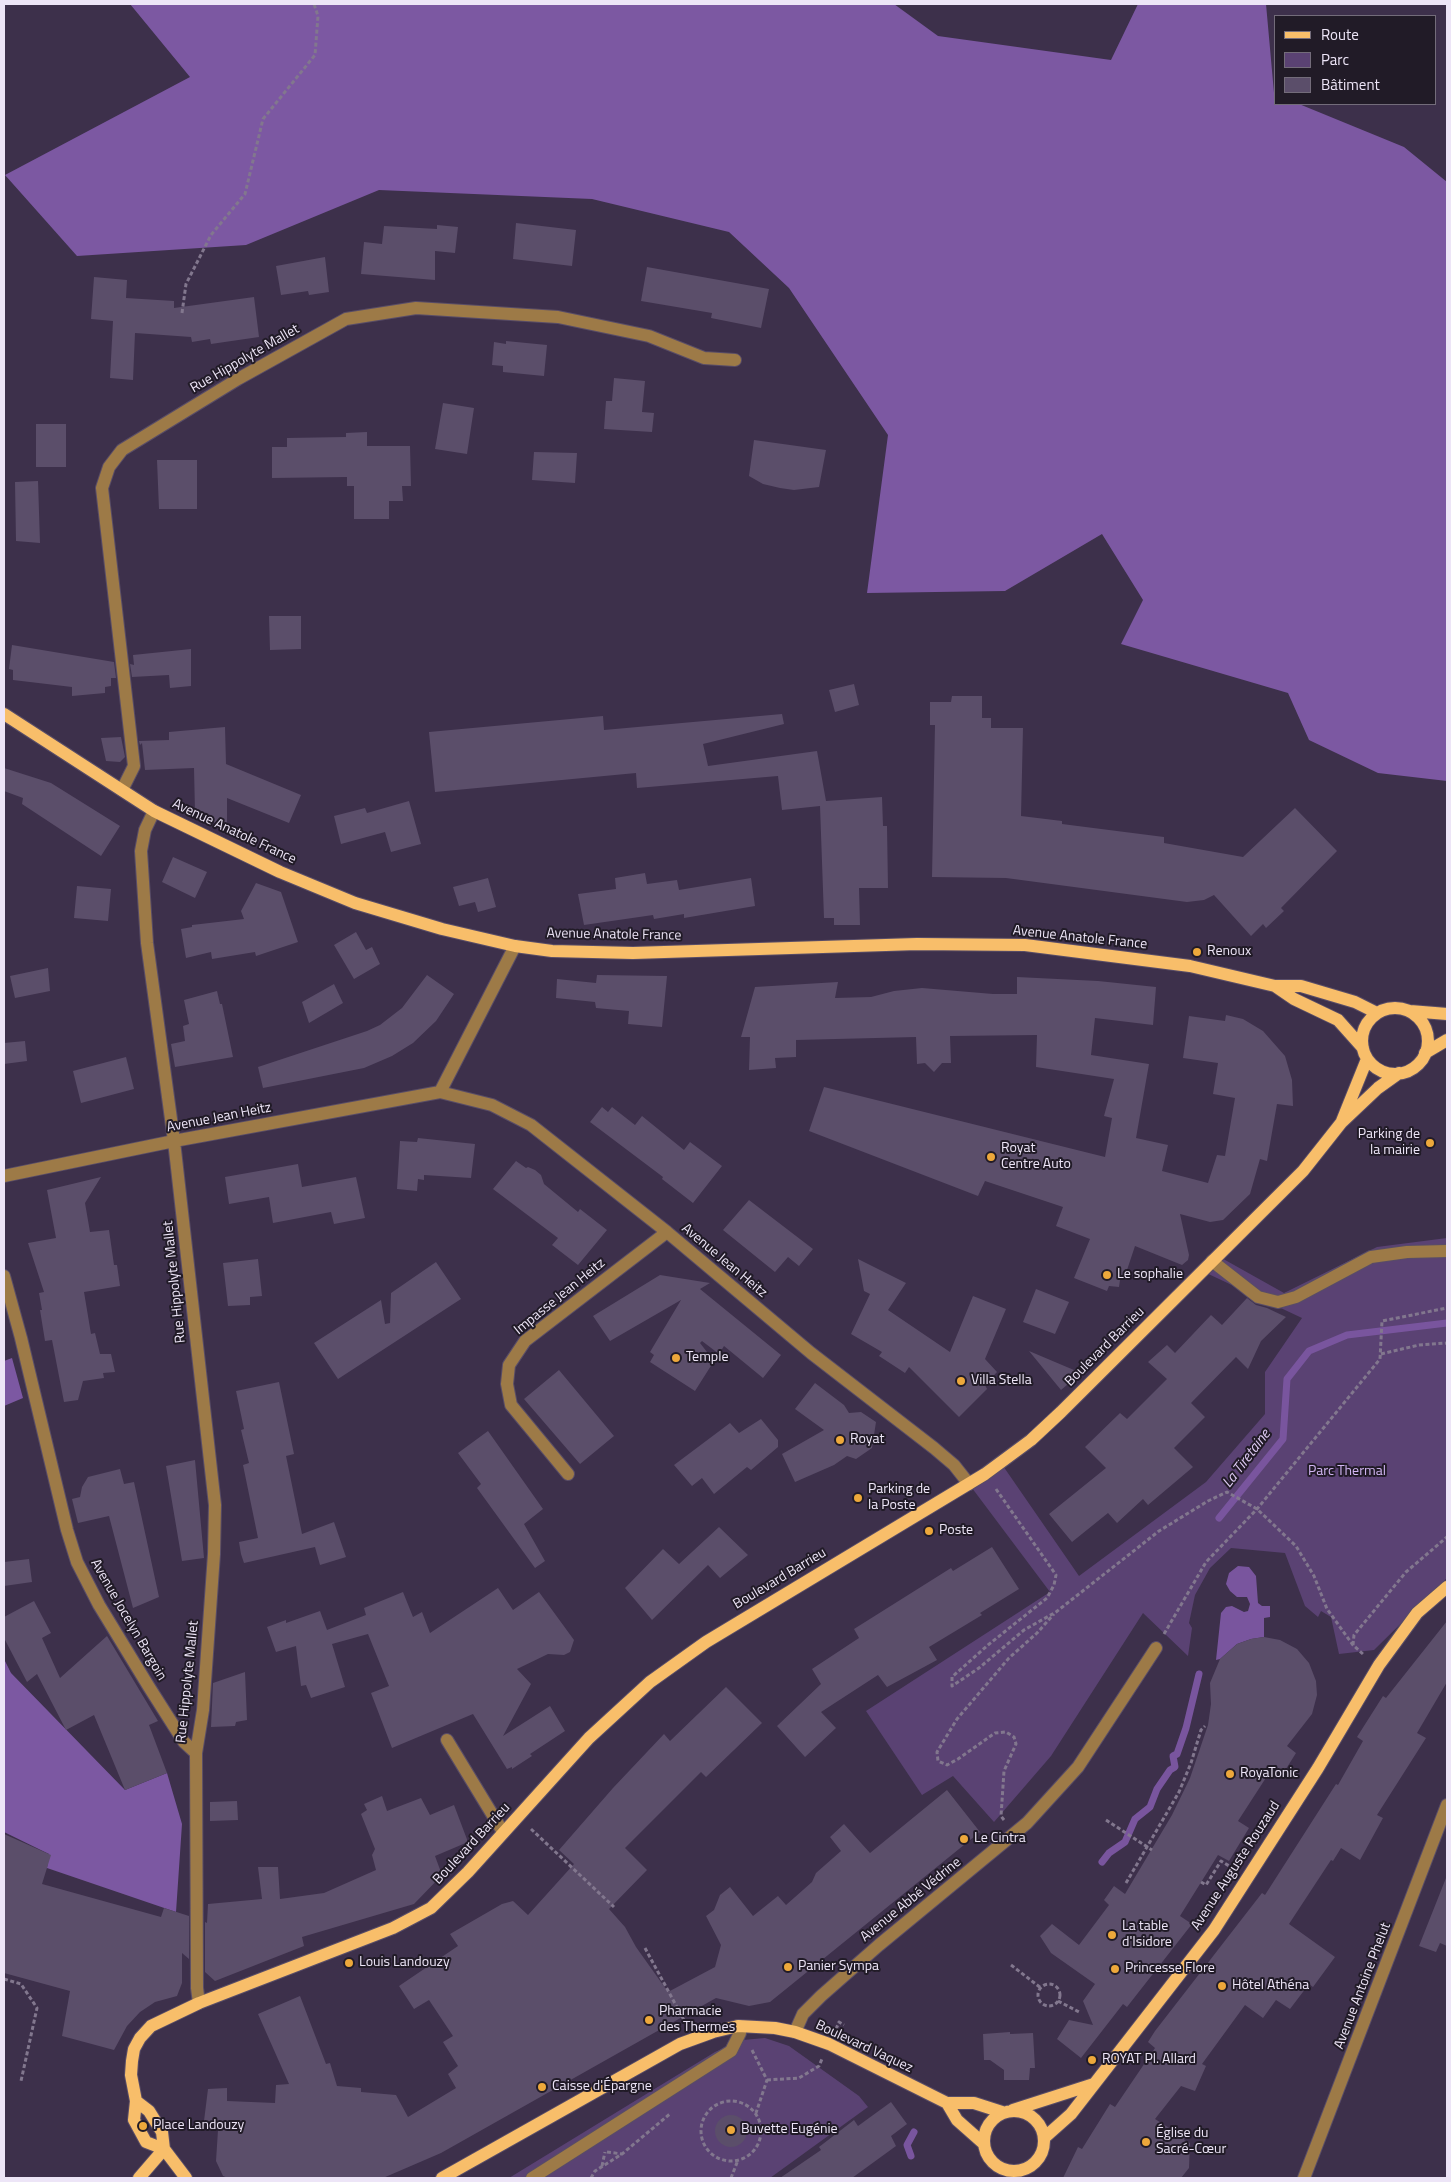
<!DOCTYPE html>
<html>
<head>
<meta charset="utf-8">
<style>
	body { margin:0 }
	#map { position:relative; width:1451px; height:2182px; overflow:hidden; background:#3d304b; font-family:"Titillium Web",sans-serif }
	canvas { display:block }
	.frame { position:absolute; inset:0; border:5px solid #ede5f7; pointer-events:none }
	.legend { position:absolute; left:1274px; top:15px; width:162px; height:90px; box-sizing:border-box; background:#211b27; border:1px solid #736c7a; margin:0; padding:6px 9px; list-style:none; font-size:15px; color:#ede5f7 }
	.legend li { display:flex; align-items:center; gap:10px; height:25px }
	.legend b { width:25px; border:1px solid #736c7a }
</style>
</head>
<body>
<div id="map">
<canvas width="1451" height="2182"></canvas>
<div class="frame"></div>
<ul class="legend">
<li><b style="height:6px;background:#f8be6a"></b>Route</li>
<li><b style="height:14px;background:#5a4273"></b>Parc</li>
<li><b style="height:14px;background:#5b4e6a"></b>Bâtiment</li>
</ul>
</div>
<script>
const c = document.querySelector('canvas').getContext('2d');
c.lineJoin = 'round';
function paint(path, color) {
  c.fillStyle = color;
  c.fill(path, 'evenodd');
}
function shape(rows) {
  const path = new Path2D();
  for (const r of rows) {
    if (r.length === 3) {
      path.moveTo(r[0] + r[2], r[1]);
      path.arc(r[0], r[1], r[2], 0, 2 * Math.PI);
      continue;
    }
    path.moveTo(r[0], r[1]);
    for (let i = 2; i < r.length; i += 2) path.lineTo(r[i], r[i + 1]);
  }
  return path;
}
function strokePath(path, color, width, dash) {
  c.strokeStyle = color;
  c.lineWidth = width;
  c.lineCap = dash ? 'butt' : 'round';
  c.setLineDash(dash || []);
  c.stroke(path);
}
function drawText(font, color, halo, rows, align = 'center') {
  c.font = font + ' "Titillium Web",sans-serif';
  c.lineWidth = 4;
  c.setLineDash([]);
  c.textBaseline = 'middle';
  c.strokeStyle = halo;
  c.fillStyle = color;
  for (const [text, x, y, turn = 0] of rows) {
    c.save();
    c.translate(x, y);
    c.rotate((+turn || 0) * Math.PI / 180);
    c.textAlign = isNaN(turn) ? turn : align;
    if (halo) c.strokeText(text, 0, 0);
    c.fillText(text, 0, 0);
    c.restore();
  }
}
const green = shape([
	[1447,1238,1447,1578,1374,1650,1339,1654,1331,1617,1321,1611,1318,1617,1305,1606,1285,1553,1231,1548,1210,1568,1195,1595,1189,1623,1192,1628,1188,1656,1143,1613,1051,1756,994,1822,953,1776,922,1795,866,1711,1050,1592,969,1484,1001,1463,1079,1576,1206,1482,1265,1414,1265,1372,1302,1318,1202,1271,1218,1256,1284,1293,1377,1247],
	[765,2038,789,2046,859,2096,868,2107,770,2178,509,2178,715,2052,743,2040]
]);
const forest = shape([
	[130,4,894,4,938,36,1111,60,1138,4,1266,4,1275,104,1299,104,1404,147,1447,182,1447,781,1378,773,1309,740,1288,693,1121,644,1143,600,1102,534,1005,591,867,593,888,435,789,288,729,232,592,199,379,190,246,245,77,256,5,175,190,77],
	[12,1358,23,1398,4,1406,4,1361],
	[4,1659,11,1673,125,1790,167,1773,182,1824,176,1912,47,1868,49,1854,4,1832]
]);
const water = shape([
	[1238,1566,1249,1567,1256,1576,1258,1603,1262,1606,1270,1606,1270,1617,1264,1618,1264,1637,1251,1639,1237,1644,1220,1659,1216,1660,1221,1613,1226,1607,1232,1606,1244,1612,1248,1611,1250,1604,1247,1597,1237,1597,1230,1591,1226,1584,1229,1573]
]);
const stream = shape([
	[1219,1518,1283,1439,1287,1379,1309,1351,1347,1335,1447,1323],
	[1102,1862,1109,1853,1125,1842,1135,1819,1150,1807,1157,1789,1170,1770,1175,1767,1173,1756,1177,1754,1186,1728,1199,1674],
	[911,2156,907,2145,914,2132]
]);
const building = shape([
	[516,223,576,230,572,266,513,259],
	[437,225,458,227,455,253,435,251,435,280,361,274,364,242,382,244,384,226,437,229],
	[325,257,329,292,309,295,308,291,281,295,276,266],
	[647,267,769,289,761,328,711,318,712,313,641,301],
	[94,277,127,280,126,298,174,301,174,308,254,297,259,337,211,344,210,339,192,342,191,337,135,333,133,380,110,378,113,321,91,319],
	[506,341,547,345,544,376,503,372,503,366,492,365,494,342,506,344],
	[614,378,645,381,642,412,654,413,652,432,604,429,606,401,612,401],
	[443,403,474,408,467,454,435,449],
	[36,424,66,424,66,467,36,467],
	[367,432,367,446,410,446,411,486,402,486,403,501,389,501,389,519,354,519,354,486,347,486,347,477,272,478,272,447,287,447,287,438,346,437,346,433],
	[754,440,826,450,819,487,794,490,780,488,763,484,749,476],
	[534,452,577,453,575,483,532,480],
	[157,460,197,460,197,509,159,509],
	[38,481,40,543,16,541,15,482],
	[269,616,301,616,301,649,270,650],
	[12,645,114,662,116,678,111,678,111,686,105,687,105,693,72,696,72,687,13,680,13,670,9,669],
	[191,649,191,686,170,688,169,675,132,677,130,664,134,665,133,655],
	[854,684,859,705,835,712,829,690],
	[952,696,982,696,982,718,991,718,991,728,1023,728,1021,816,1062,821,1062,824,1164,837,1164,843,1243,857,1295,808,1337,851,1281,908,1284,911,1266,928,1263,924,1251,936,1214,895,1204,900,1187,902,1006,878,932,877,935,725,930,725,930,702,951,702],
	[782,714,784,724,703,744,708,766,817,751,826,801,882,797,883,826,887,826,888,888,859,888,860,925,834,925,834,918,824,918,820,806,782,810,778,776,637,788,636,773,435,792,429,732,603,716,604,730],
	[225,727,226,764,301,795,289,823,227,798,227,829,195,813,194,768,145,770,142,743,140,745,139,741,169,740,169,732],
	[121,737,125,757,120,762,106,761,101,738],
	[4,768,51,783,120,826,101,856,22,804,23,798,4,791],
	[409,801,421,844,391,852,385,832,341,844,334,816,365,808,367,813],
	[173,857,207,872,195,898,162,882],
	[645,873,647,884,677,880,679,890,751,878,755,906,684,918,684,914,654,919,653,915,584,925,578,894,616,889,615,878],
	[488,878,496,907,478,912,475,902,459,906,453,887],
	[256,883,281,892,298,942,256,956,255,952,212,959,211,952,186,958,181,929,192,927,192,925,244,919,241,911],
	[77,886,111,889,108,921,74,918],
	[356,932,366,950,372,947,380,964,354,979,334,945],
	[48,968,50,991,15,998,10,976],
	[427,975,454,994,436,1021,413,1043,392,1056,364,1068,263,1088,258,1067,367,1031,380,1025,402,1008],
	[597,975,667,976,662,1027,628,1024,629,1011,596,1008,595,1002,556,998,557,979,596,983],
	[1017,977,1098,981,1156,987,1153,1025,1095,1018,1091,1055,1149,1064,1136,1138,1168,1145,1162,1171,1208,1183,1217,1155,1225,1156,1235,1098,1213,1094,1218,1063,1183,1058,1189,1016,1225,1021,1226,1015,1243,1019,1263,1031,1285,1056,1292,1080,1293,1106,1277,1104,1267,1161,1260,1159,1250,1194,1223,1220,1210,1222,1180,1214,1189,1255,1188,1260,1182,1265,1135,1246,1125,1276,1120,1280,1119,1287,1109,1286,1107,1291,1074,1278,1090,1239,1056,1226,1063,1207,985,1181,978,1196,809,1131,824,1087,1105,1157,1112,1118,1104,1116,1114,1079,1036,1067,1037,1035,950,1036,951,1063,942,1063,934,1072,925,1063,917,1064,916,1037,796,1040,796,1057,775,1058,776,1068,749,1070,750,1037,741,1037,755,987,838,982,835,998,871,997,894,991,922,988,993,994,1017,994],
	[334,984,343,1003,309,1023,302,1002],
	[217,991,220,1004,222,1004,233,1057,175,1067,171,1044,185,1041,183,1026,189,1024,184,1000],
	[25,1041,27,1061,4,1064,4,1043],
	[126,1057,134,1089,81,1103,73,1071],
	[602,1107,608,1112,612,1107,635,1125,642,1116,684,1150,690,1142,722,1166,693,1203,662,1179,663,1177,590,1122],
	[418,1138,475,1144,471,1178,424,1175,424,1180,418,1179,417,1191,397,1189,400,1141,417,1142],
	[516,1161,526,1168,528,1167,535,1170,541,1175,544,1184,578,1212,580,1209,607,1230,578,1265,552,1245,558,1238,493,1189],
	[298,1164,302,1187,356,1177,365,1218,334,1224,331,1212,273,1223,269,1197,229,1204,225,1177],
	[101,1177,85,1203,90,1232,109,1230,114,1265,117,1265,120,1286,84,1292,91,1334,95,1333,100,1354,111,1354,115,1372,103,1373,104,1378,83,1381,78,1400,64,1402,52,1340,45,1341,40,1310,42,1310,39,1293,44,1292,28,1243,56,1238,47,1190],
	[749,1200,813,1249,799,1266,788,1257,775,1272,723,1230],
	[258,1259,262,1296,250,1297,250,1305,228,1306,223,1263],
	[858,1259,906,1283,888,1310,950,1352,973,1296,1006,1309,985,1359,997,1372,985,1385,987,1389,959,1417,909,1367,905,1373,879,1356,882,1352,851,1334,870,1294,864,1291],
	[436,1262,461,1299,338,1379,314,1343,381,1300,385,1324,390,1323,391,1293],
	[660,1275,710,1283,700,1289,781,1355,763,1378,724,1346,719,1354,702,1341,700,1343,714,1361,695,1391,650,1362,654,1355,650,1352,681,1300,610,1341,593,1316],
	[1036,1289,1069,1302,1055,1334,1023,1322],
	[1247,1298,1256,1305,1267,1308,1286,1317,1261,1341,1248,1369,1236,1357,1191,1403,1205,1417,1174,1448,1193,1467,1148,1505,1143,1499,1117,1523,1108,1513,1072,1542,1049,1514,1106,1468,1085,1447,1120,1413,1127,1419,1167,1379,1148,1362,1167,1345,1175,1353,1211,1315,1222,1325],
	[1029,1351,1081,1373,1061,1390],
	[559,1370,614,1436,580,1464,524,1399],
	[279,1382,294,1454,286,1456,302,1534,334,1522,346,1557,320,1565,315,1547,244,1563,241,1554,239,1542,258,1538,243,1465,249,1463,241,1430,244,1429,236,1391],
	[815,1383,844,1405,849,1413,861,1412,876,1422,872,1448,856,1459,847,1456,834,1465,795,1482,782,1454,824,1430,795,1409],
	[761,1419,778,1440,778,1447,751,1470,747,1467,714,1494,702,1478,692,1486,674,1465,730,1423,739,1433],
	[488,1431,543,1509,524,1524,545,1561,535,1568,477,1488,481,1484,458,1453],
	[195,1460,204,1558,182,1561,166,1466],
	[120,1469,124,1484,134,1482,159,1597,133,1608,109,1516,78,1523,72,1499,80,1497,82,1487,88,1477],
	[719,1527,748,1555,720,1578,708,1565,652,1620,625,1588,663,1549,679,1564],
	[992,1547,1019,1589,980,1613,982,1615,929,1647,937,1660,887,1687,878,1675,821,1712,836,1728,805,1757,777,1726,821,1684,812,1669,859,1638,854,1629,951,1568,953,1571],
	[29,1559,32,1582,4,1586,4,1562],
	[498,1588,513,1610,539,1592,574,1640,570,1652,564,1655,548,1654,517,1669,531,1684,503,1736,550,1706,565,1731,530,1754,532,1756,512,1769,512,1767,507,1769,473,1714,392,1748,371,1693,389,1686,368,1634,332,1644,345,1687,311,1698,306,1685,301,1686,296,1646,276,1652,267,1627,286,1620,286,1623,320,1611,327,1630,366,1615,364,1608,403,1592,413,1617,422,1612,430,1633],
	[34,1601,51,1633,42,1638,60,1678,107,1636,158,1721,149,1725,167,1773,125,1790,94,1715,66,1730,37,1674,27,1682,4,1638,4,1617],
	[1447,1621,1447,1682,1417,1733,1426,1738,1377,1815,1383,1818,1360,1860,1341,1848,1333,1861,1331,1860,1289,1924,1335,1957,1313,1987,1309,1984,1290,2009,1276,2000,1263,2018,1245,2005,1202,2064,1206,2066,1195,2091,1181,2086,1155,2119,1185,2138,1184,2140,1190,2143,1189,2168,1181,2178,1063,2178,1078,2147,1082,2149,1110,2104,1115,2107,1155,2048,1148,2042,1155,2031,1262,1893,1265,1895,1336,1784,1338,1785,1363,1741,1357,1737,1383,1696,1386,1698],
	[1264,1637,1280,1640,1297,1649,1309,1663,1316,1681,1317,1695,1312,1714,1287,1746,1296,1753,1281,1777,1271,1770,1238,1821,1249,1828,1229,1861,1218,1855,1180,1916,1192,1924,1127,2007,1123,2004,1081,2058,1057,2039,1069,2020,1093,2025,1083,2001,1095,1984,1051,1953,1040,1936,1052,1924,1079,1945,1109,1905,1104,1900,1114,1886,1125,1894,1172,1815,1190,1778,1208,1725,1211,1704,1210,1683,1220,1659,1237,1644,1251,1639],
	[245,1672,247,1720,236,1722,235,1726,211,1727,213,1683],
	[726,1687,762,1723,706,1777,701,1772,625,1848,647,1870,609,1909,625,1927,636,1947,668,1992,715,1967,721,1945,706,1916,714,1910,720,1895,730,1887,753,1916,778,1896,786,1905,812,1882,816,1873,841,1851,830,1837,844,1824,870,1853,947,1790,980,1832,770,2002,749,2006,716,1998,441,2153,383,2178,228,2178,223,2176,216,2161,218,2130,203,2129,208,2089,227,2088,227,2101,275,2103,276,2085,289,2084,258,2014,300,1996,326,2064,330,2063,337,2086,361,2088,361,2092,396,2095,408,2117,456,2088,448,2074,458,2066,443,2042,453,2036,429,2000,414,2009,399,1986,458,1946,450,1934,502,1904,513,1901,528,1915,574,1864,559,1850,613,1788,664,1734,670,1741],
	[382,1796,387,1811,421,1798,430,1815,454,1805,468,1842,435,1856,442,1875,414,1904,302,1937,304,1946,215,1981,205,1972,205,1922,207,1923,208,1904,262,1899,258,1867,278,1867,280,1899,324,1893,376,1870,372,1855,375,1849,361,1814,367,1810,364,1804],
	[237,1801,238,1820,210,1821,210,1802],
	[4,1834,51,1855,42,1884,161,1917,164,1908,189,1916,189,1959,182,1953,182,1983,177,1996,155,2002,140,2012,127,2026,114,2050,62,2036,70,1991,4,1973],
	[1446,1878,1447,1946,1440,1943,1436,1952,1419,1946],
	[1010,2032,1010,2034,1033,2033,1035,2068,1030,2068,1029,2080,1004,2080,1004,2070,990,2060,984,2060,983,2034],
	[891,2102,907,2124,891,2136,896,2146,852,2178,780,2178,821,2150,819,2147,854,2120,858,2126],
	[731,2131,16]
]);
const path = shape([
	[182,313,186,284,211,235,245,194,263,119,315,55,318,16,314,4],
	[1381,1354,1419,1345,1447,1343],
	[996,1489,1056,1575,1054,1585,1047,1598,988,1645,952,1677,952,1686,979,1668,1024,1630,1056,1612,1159,1531,1208,1501,1227,1492,1257,1509,1296,1546,1314,1576,1327,1609,1353,1645,1364,1655],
	[1164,1634,1206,1562,1257,1509,1380,1359,1382,1321,1447,1308],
	[1353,1645,1354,1635,1406,1572,1447,1537],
	[1004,1820,1001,1816,1004,1771,1016,1744,1014,1737,1006,1732,995,1733,958,1759,947,1765,938,1761,937,1752,957,1719,1009,1658,1037,1633,1054,1614],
	[1106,1820,1152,1850],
	[531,1829,614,1907],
	[1201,1882,1206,1885,1221,1861,1234,1869],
	[1126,1883,1179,1792,1191,1763,1201,1730,1205,1726],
	[645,1948,685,2022],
	[1011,1965,1041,1988],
	[4,1979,21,1984,37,2008,21,2081],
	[1049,1995,11],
	[1058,2001,1081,2013],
	[836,2029,839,2022,844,2025],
	[752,2050,767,2080,756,2113],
	[767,2080,799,2078,819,2066,822,2059],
	[731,2131,30],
	[607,2152,622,2154],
	[602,2166,605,2152],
	[591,2178,595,2171,622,2154,671,2113],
	[731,2178,738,2160]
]);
const minor = shape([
	[122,790,134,766,102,488,109,467,122,450,238,379,346,319,416,308,558,317,649,336,704,358,735,360],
	[154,811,145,830,141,851,147,943,174,1141,215,1505,214,1554,203,1710,196,1753],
	[440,1092,515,946],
	[4,1176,174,1141,440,1092,492,1105,531,1125,667,1232,811,1353,934,1448,954,1465,969,1484],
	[1212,1261,1258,1297,1278,1302,1296,1297,1371,1257,1407,1252,1447,1251],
	[4,1276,21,1338,67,1530,77,1562,99,1605,149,1687,184,1742,196,1753,197,1988,199,2003],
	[568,1474,511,1405,507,1384,509,1365,525,1341,667,1232],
	[447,1740,503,1832],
	[795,2032,803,2014,821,1996,879,1945,1027,1823,1078,1767,1156,1648],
	[532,2178,731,2051,740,2033,738,2026],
	[1304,2178,1447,1805]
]);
const major = shape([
	[4,714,154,811,280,872,355,903,442,929,515,946,552,951,633,953,917,944,1025,945,1190,966,1275,986,1301,986,1355,1002,1377,1013],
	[1275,986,1294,999,1338,1020,1363,1048],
	[1395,1041,33],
	[1410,1011,1447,1014],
	[1425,1053,1447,1040],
	[1342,1121,1367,1059],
	[136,2101,149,2111,162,2132,164,2149],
	[947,2103,957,2120,983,2143],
	[1013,2110,1094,2084],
	[1014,2141,30],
	[1044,2138,1071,2114,1214,1930,1318,1768,1379,1665,1417,1613,1447,1587],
	[139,2178,164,2149],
	[186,2178,164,2149,146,2142,134,2120,136,2101,131,2075,132,2061,134,2049,140,2038,151,2026,199,2003,393,1928,431,1908,468,1872,589,1738,650,1682,706,1642,985,1474,1031,1440,1061,1412,1303,1171,1341,1123,1378,1088,1399,1073],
	[442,2178,680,2044,713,2032,738,2026,775,2028,795,2032,829,2044,947,2103,974,2103,1002,2112]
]);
const markers = [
	[1197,952,5,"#eda83b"],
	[1430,1143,5,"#eda83b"],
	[991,1157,5,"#eda83b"],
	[1107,1275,5,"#eda83b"],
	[676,1358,5,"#eda83b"],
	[961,1381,5,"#eda83b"],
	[840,1440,5,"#eda83b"],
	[858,1498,5,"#eda83b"],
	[929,1531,5,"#eda83b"],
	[1230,1774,5,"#eda83b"],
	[964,1839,5,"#eda83b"],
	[1112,1935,5,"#eda83b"],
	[349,1963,5,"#eda83b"],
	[788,1967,5,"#eda83b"],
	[1115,1969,5,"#eda83b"],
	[1222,1986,5,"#eda83b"],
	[649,2020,5,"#eda83b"],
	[1092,2060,5,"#eda83b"],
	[542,2087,5,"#eda83b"],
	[143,2126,5,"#eda83b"],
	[731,2130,5,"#eda83b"],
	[1146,2142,5,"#eda83b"]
];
const streetNames = [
	["Rue Hippolyte Mallet",245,359,-30],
	["Avenue Anatole France",234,832,25],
	["Avenue Anatole France",614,935,1],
	["Avenue Anatole France",1080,938,6],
	["Avenue Jean Heitz",219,1118,-11],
	["Avenue Jean Heitz",724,1261,40],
	["Rue Hippolyte Mallet",175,1282,-96],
	["Impasse Jean Heitz",560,1297,-39],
	["Boulevard Barrieu",1105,1347,-45],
	["Boulevard Barrieu",780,1579,-31],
	["Avenue Jocelyn Bargoin",128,1620,60],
	["Rue Hippolyte Mallet",188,1682,-84],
	["Boulevard Barrieu",472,1844,-47],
	["Avenue Auguste Rouzaud",1236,1866,-57],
	["Avenue Abbé Védrine",911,1900,-39],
	["Avenue Antoine Phelut",1363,1986,-69],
	["Boulevard Vaquez",864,2047,25]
];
const poiNames = [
	["Renoux",1207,952],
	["Parking de",1420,1135,"right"],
	["la mairie",1420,1151,"right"],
	["Royat",1001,1149],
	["Centre Auto",1001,1165],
	["Le sophalie",1117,1275],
	["Temple",686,1358],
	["Villa Stella",971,1381],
	["Royat",850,1440],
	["Parking de",868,1490],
	["la Poste",868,1506],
	["Poste",939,1531],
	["RoyaTonic",1240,1774],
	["Le Cintra",974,1839],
	["La table",1122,1927],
	["d'Isidore",1122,1943],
	["Louis Landouzy",359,1963],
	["Panier Sympa",798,1967],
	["Princesse Flore",1125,1969],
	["Hôtel Athéna",1232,1986],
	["Pharmacie",659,2012],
	["des Thermes",659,2028],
	["ROYAT Pl. Allard",1102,2060],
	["Caisse d'Épargne",552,2087],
	["Place Landouzy",153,2126],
	["Buvette Eugénie",741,2130],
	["Église du",1156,2134],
	["Sacré-Cœur",1156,2150]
];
const parkNames = [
	["Parc Thermal",1347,1472]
];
const waterNames = [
	["La Tiretaine",1247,1459,-53]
];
paint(green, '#5a4273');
paint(forest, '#7c58a2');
paint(water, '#79559e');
strokePath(stream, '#79559e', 7);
paint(building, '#5b4e6a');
strokePath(minor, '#594d67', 14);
strokePath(major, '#594d67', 14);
strokePath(path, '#82778e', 3, [4, 2.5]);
strokePath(minor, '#9d7a47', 12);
strokePath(major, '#f8be6a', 12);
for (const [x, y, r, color] of markers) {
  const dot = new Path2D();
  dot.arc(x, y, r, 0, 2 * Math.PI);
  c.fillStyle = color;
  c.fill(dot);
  strokePath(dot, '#211b27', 2);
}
drawText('14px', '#ede5f7', '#211b27', streetNames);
drawText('14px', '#ede5f7', '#211b27', poiNames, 'left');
drawText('14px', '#d2b6f3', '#211b27', parkNames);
drawText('italic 15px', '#dcc9f2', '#211b27', waterNames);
</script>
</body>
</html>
